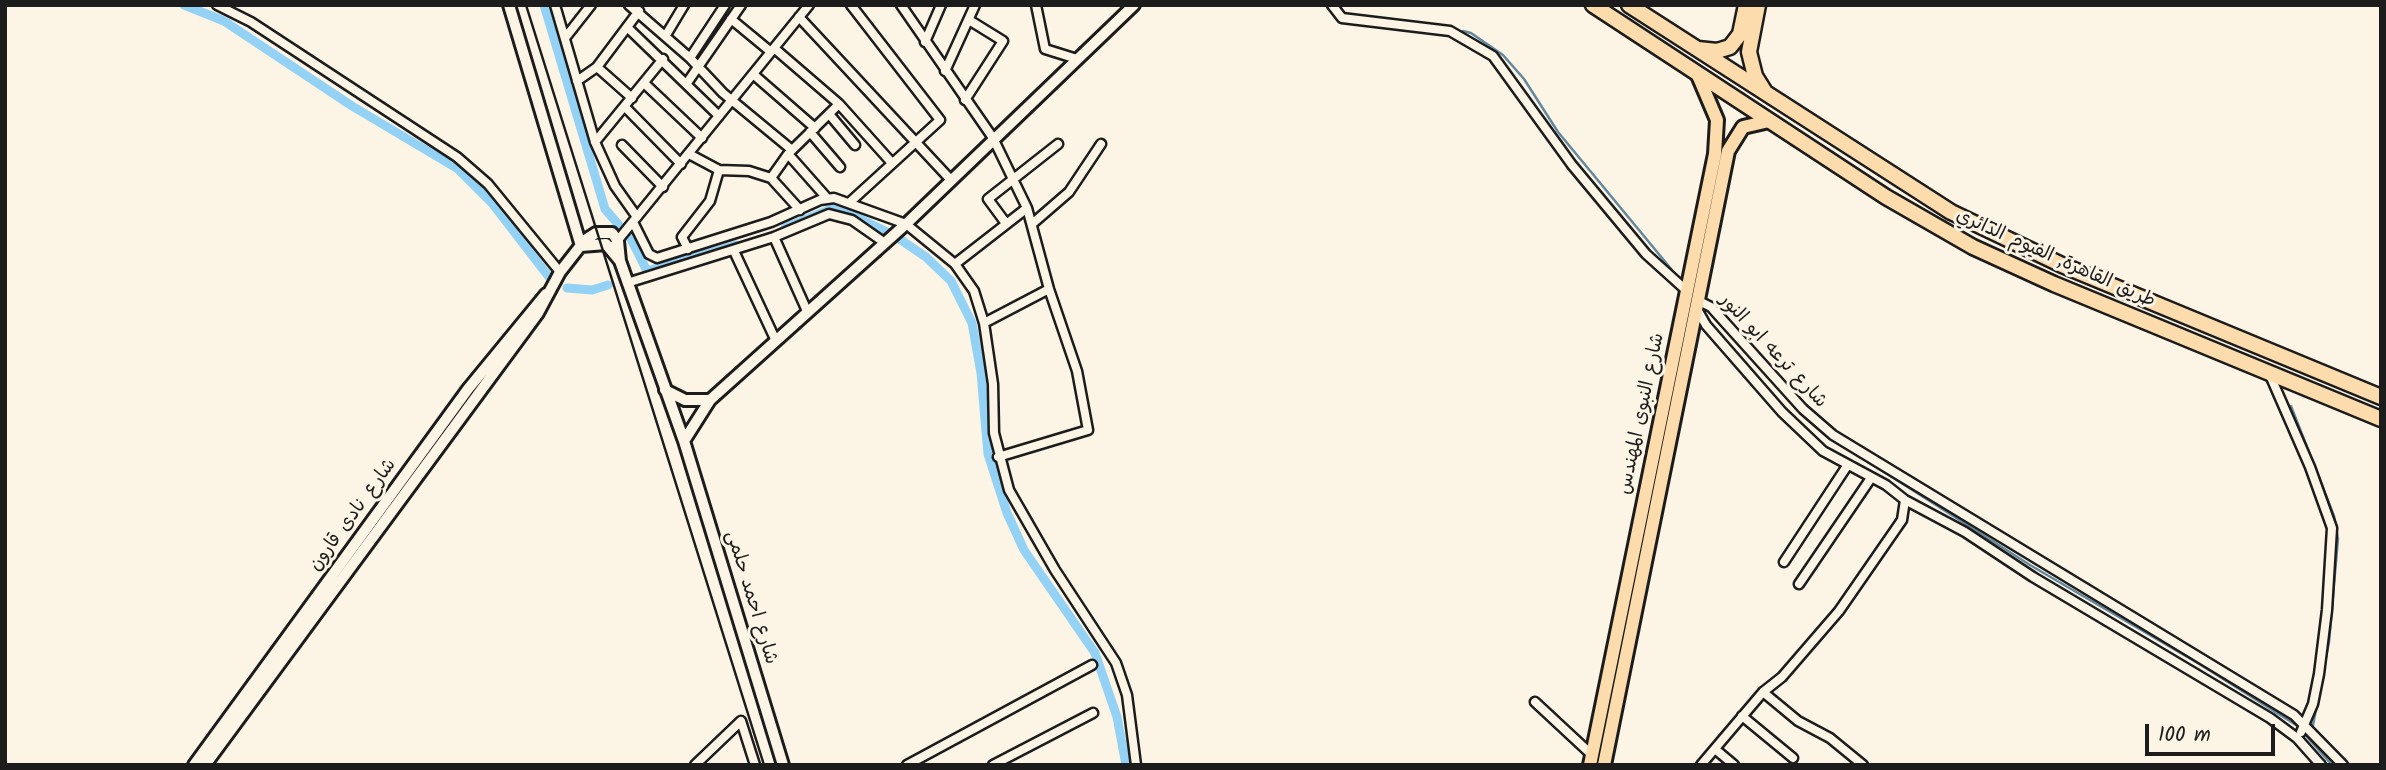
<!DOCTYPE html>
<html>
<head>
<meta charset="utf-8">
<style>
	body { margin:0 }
	#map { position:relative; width:2386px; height:770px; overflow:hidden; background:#fcf5e5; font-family:Kalam,sans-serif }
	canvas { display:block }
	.frame { position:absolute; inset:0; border:7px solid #1c1c1c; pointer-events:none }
	.scale { position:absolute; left:2145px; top:724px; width:130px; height:32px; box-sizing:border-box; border:4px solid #1c1c1c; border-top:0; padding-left:9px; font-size:21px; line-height:24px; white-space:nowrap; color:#1c1c1c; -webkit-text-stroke:5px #fcf5e5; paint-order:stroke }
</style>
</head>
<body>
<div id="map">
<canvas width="2386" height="770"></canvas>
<div class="frame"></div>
<div class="scale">100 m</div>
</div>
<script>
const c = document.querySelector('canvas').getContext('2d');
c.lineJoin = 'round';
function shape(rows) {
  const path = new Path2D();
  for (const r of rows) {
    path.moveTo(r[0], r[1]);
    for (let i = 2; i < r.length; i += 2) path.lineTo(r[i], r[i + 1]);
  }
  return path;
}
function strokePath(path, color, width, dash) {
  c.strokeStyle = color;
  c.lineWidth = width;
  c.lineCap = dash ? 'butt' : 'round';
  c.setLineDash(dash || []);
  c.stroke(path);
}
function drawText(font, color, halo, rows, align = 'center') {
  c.font = font + ' Kalam,"Playpen Sans Arabic",sans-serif';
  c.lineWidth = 6;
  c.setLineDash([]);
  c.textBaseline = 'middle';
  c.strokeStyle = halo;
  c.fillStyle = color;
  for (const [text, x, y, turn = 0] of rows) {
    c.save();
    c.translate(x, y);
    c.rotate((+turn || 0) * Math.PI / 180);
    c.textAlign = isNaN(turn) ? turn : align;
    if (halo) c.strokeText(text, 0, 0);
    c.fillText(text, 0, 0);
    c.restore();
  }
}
const stream = shape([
	[1463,31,1471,33,1503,55,1524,79,1558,132,1672,270],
	[1714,317,1722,325],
	[2291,406,2334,516,2338,539,2329,642,2313,725],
	[1805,416,1829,436],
	[1837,442,2030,565,2201,665,2296,725],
	[2307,737,2332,765]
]);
const canal = shape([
	[184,5,224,21,352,106,458,169,492,203,549,277],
	[544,5,605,209,631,239,647,271,736,245],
	[785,228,836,207,895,236,926,257,951,281,972,323,981,373,988,454,1007,513,1024,550,1095,653,1117,717,1126,765],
	[567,288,592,290,608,285]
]);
const street = shape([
	[217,5,251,22,457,157,488,184,560,272],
	[555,5,595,142,615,186,637,217],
	[629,5,690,58,723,93,792,150],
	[901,5,993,138,1027,208,955,264,974,291,984,323,993,384,994,433,1009,490,1055,570,1116,663,1127,695,1136,765],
	[1036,5,1045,49,1077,59],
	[1332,5,1342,18,1450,31,1493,56,1572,165,1646,254,1687,291],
	[799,17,950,179],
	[731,19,771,52],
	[627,27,719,116],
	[666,35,684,5],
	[565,38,591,5],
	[925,42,941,5],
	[774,48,839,104,892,163],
	[690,58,725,5],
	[597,67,632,98],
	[945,71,975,5],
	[753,74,815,128],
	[577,81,597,67,639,11],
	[644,83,702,138],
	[687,83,741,5],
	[965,100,1003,41,969,20],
	[625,107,681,164],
	[829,114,855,145],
	[810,132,840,167],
	[595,142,663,59],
	[622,145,663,187],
	[788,154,827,198],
	[719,170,749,171,771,178],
	[849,203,940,120,851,5],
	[800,210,771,178,788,154,839,104],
	[633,222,649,254,657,258,771,222,820,200,834,198,906,224,955,264],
	[1005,222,988,199,1058,144],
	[1032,224,1069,192,1101,144],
	[774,237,807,311],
	[614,245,809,5],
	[688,249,682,237,710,201,719,170,689,154],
	[734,251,776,341],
	[627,283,774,237,829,214,852,220,885,243],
	[984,323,1049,289],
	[2269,373,2310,467,2332,528,2327,610,2319,674,2313,704,2301,732],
	[998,457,1088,430,1077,371,1049,289,1027,208],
	[1784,562,1847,466],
	[1799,584,1871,478],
	[1763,692,1798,721,1830,738,1863,765],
	[1535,702,1592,755],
	[1742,716,1793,758],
	[1715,749,1734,765],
	[695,765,741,721,755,765],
	[907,765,1092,665],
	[993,765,1093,713],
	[1701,765,1763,692,1782,677,1839,611,1902,520,1905,500],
	[2321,765,2297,738,2270,718,2033,577,1965,532,1905,500,1886,485,1823,451,1782,412,1706,325,1698,311,1697,300,1711,307,1803,409,1833,435,2294,715,2343,765]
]);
const secondary = shape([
	[509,5,581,246],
	[581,246,606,244,620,261,684,441,783,765],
	[665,390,685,400,710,400],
	[684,441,710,400,906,224,1134,5],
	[194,765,468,389,546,294],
	[205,765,538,313,560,272,585,240,596,233,612,233,618,241,620,261]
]);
const primary = shape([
	[1590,765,1715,154,1717,120,1697,73],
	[1604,765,1728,151,1743,127,1769,121]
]);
const highway = shape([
	[1593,5,1886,197,1973,247,2054,284,2381,419],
	[1629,5,1951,212,2062,265,2381,397],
	[1758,5,1749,52,1755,76,1765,92],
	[1698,49,1717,51,1730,47,1740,34,1746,5]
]);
const rail = shape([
	[526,5,764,765]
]);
const streetNames = [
	["طريق القاهرة, الفيوم الدائري",2055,260,24],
	["شارع ترعه ابو النور",1772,352,47],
	["شارع النبوى المهندس",1643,414,-78],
	["شارع نادى قارون",354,516,-54],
	["شارع احمد حلمى",750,598,73]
];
strokePath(stream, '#64899e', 2.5);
strokePath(canal, '#94d2f5', 9);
strokePath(street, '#1c1c1c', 13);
strokePath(secondary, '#1c1c1c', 16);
strokePath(primary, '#1c1c1c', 18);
strokePath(highway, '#1c1c1c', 19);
strokePath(street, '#fcf5e5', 8);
strokePath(secondary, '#fcf5e5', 10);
strokePath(primary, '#fcdcac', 12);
strokePath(highway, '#fcdcac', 14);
strokePath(rail, '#1c1c1c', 2.5);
drawText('19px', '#1c1c1c', '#fcf5e5', streetNames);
</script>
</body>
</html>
